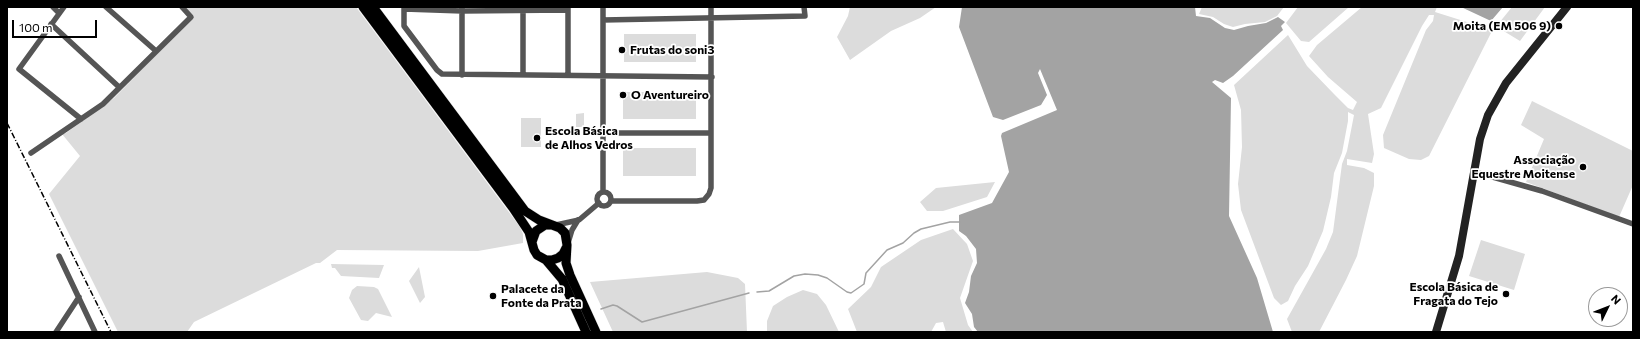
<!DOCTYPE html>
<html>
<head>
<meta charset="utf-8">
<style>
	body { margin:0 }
	#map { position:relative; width:1640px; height:339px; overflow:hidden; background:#fff; font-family:Commissioner,sans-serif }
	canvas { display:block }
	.frame { position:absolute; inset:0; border:8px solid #000; pointer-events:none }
	.north { position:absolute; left:1588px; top:287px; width:40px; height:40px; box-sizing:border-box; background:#fff; border:1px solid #999; border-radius:50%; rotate:47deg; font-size:11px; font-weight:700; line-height:16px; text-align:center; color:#000 }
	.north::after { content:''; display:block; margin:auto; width:14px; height:18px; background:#000; clip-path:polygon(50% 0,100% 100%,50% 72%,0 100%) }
	.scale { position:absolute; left:12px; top:20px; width:85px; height:18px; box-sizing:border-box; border:2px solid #000; border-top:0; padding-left:5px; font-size:12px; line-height:14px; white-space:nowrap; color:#000; -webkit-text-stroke:3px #fff; paint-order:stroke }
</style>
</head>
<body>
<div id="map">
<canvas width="1640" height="339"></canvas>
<div class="frame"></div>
<div class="north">N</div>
<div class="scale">100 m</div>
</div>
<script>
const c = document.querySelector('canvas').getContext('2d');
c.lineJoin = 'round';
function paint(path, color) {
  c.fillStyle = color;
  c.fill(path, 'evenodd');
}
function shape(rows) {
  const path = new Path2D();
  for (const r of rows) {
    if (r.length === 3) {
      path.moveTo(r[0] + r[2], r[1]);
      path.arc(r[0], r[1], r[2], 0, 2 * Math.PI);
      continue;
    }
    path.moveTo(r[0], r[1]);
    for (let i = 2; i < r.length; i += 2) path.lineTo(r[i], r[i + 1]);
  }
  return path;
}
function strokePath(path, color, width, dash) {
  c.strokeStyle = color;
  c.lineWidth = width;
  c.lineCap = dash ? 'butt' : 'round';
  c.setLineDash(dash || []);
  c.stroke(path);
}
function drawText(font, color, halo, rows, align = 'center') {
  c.font = font + ' Commissioner,sans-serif';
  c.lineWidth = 3.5;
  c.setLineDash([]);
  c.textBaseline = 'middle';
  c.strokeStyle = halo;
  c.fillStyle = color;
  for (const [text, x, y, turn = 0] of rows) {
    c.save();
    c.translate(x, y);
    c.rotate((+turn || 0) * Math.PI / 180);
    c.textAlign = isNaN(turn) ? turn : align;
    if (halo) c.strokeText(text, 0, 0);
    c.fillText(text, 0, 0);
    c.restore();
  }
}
const green = shape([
	[185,7,356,7,520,227,523,234,523,243,478,251,337,250,320,263,316,263,194,322,187,332,118,332,49,194,80,156,62,134,66,133,114,98,193,17],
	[850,7,936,7,920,18,891,31,850,60,837,37,848,16],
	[1202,7,1284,7,1277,16,1265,22,1245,24,1233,27,1224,24,1213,17,1199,14],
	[1298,7,1349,7,1309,42,1301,41,1286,23],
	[1362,7,1437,7,1435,12,1489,29,1491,33,1429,156,1421,160,1409,159,1384,148,1383,135,1426,30,1433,21,1434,15,1429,15,1422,26,1381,108,1368,114,1374,154,1372,163,1347,159,1347,165,1364,168,1374,173,1374,186,1357,256,1346,280,1319,332,1292,332,1287,319,1326,249,1333,232,1342,164,1347,151,1354,115,1348,112,1348,121,1342,153,1334,173,1331,197,1323,231,1308,266,1295,286,1288,301,1281,305,1274,298,1241,210,1238,184,1242,147,1241,110,1234,85,1288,35,1307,66,1334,94,1348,108,1353,110,1357,102,1328,77,1309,56,1317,45],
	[1512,7,1545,7,1520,41,1497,27,1499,23],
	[624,34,696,34,696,62,624,62],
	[623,92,696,92,696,119,623,119],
	[1532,101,1633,151,1633,185,1619,217,1526,182,1544,139,1521,125],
	[584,113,584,127,576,127,576,114],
	[521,118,541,118,541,147,521,147],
	[623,148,696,148,696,176,623,176],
	[995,182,987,197,943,211,927,211,920,202,936,188],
	[953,229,967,244,973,261,960,298,968,325,973,332,946,332,943,322,936,323,931,332,857,332,848,309,871,287,881,267,921,240],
	[1481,240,1525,254,1514,290,1469,276],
	[331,264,384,265,379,278,341,276,335,268,332,268],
	[419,267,425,297,420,303,409,281],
	[707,272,738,278,745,284,747,332,613,332,590,282],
	[357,286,374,287,378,289,392,317,376,313,368,321,361,320,349,298,352,290],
	[803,290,817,294,826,305,839,332,767,332,767,321,773,306,787,297]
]);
const water = shape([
	[962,7,1195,7,1196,16,1210,18,1225,28,1234,30,1248,26,1266,23,1278,17,1285,22,1281,26,1283,30,1233,76,1223,83,1215,80,1212,82,1231,98,1229,216,1257,278,1273,332,978,332,974,327,972,314,965,303,969,292,971,276,977,263,976,249,966,236,959,231,959,215,992,203,1009,172,1001,136,1002,133,1057,110,1040,69,1038,73,1047,95,1041,105,1003,120,993,117,959,27],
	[1461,7,1503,7,1491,21]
]);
const stream = shape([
	[757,292,769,291,794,276,805,274,818,275,827,278,847,292,851,293,864,284,866,273,887,250,903,243,914,233,921,229,950,222,961,222],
	[601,309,613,305,617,306,642,322,749,293]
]);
const street = shape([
	[53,7,59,13],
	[64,7,19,69,81,119],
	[106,7,156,51],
	[404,7,404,26,437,70,442,74,712,77],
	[462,7,462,75],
	[568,7,568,75],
	[603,7,603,192],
	[404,9,462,11,568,10],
	[603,20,805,16,804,7],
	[51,24,119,87],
	[523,75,523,8],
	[603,133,711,133],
	[31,153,103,104,191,17,182,7],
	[1475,172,1542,191,1633,224],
	[604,199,7],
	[611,201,697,201,704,200,709,194,711,188,711,7],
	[556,225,579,220,599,203],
	[568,243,572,230,578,220],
	[59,256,95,332],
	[56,332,79,297]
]);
const secondary = shape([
	[1436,332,1459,256,1480,139,1488,115,1506,83,1567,7]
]);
const primary = shape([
	[363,7,513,208,529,232,534,250,537,255,546,260,552,260,558,258,563,254,566,248],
	[373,7,525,211,539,220,560,228,565,233,567,245,566,263,570,275,596,332],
	[532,242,536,231,545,225,550,225],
	[546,260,562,279,586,332]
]);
const rail = shape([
	[7,123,111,332]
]);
const markers = [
	[1559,26,4,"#000"],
	[622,50,4,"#000"],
	[623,95,4,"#000"],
	[537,138,4,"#000"],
	[1583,167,4,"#000"],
	[1506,294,4,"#000"],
	[493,296,4,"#000"]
];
const poiNames = [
	["Moita (EM 506 9)",1551,26,"right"],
	["Frutas do soni3",630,50],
	["O Aventureiro",631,95],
	["Escola Básica",545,131],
	["de Alhos Vedros",545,145],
	["Associação",1575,160,"right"],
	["Equestre Moitense",1575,174,"right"],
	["Escola Básica de",1498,287,"right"],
	["Fragata do Tejo",1498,301,"right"],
	["Palacete da",501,289],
	["Fonte da Prata",501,303]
];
paint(green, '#dcdcdc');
paint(water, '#a3a3a3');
strokePath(stream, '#a3a3a3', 1.5);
strokePath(primary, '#dbdbdb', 10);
strokePath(street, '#555', 5.5);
strokePath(secondary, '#222', 8);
strokePath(primary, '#000', 9);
strokePath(rail, '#000', 1.5, [6, 2, 1, 2]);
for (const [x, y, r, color] of markers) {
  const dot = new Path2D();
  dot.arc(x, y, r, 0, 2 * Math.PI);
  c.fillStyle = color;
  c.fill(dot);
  strokePath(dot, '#fff', 1.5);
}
drawText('bold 12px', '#000', '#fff', poiNames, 'left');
</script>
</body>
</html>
